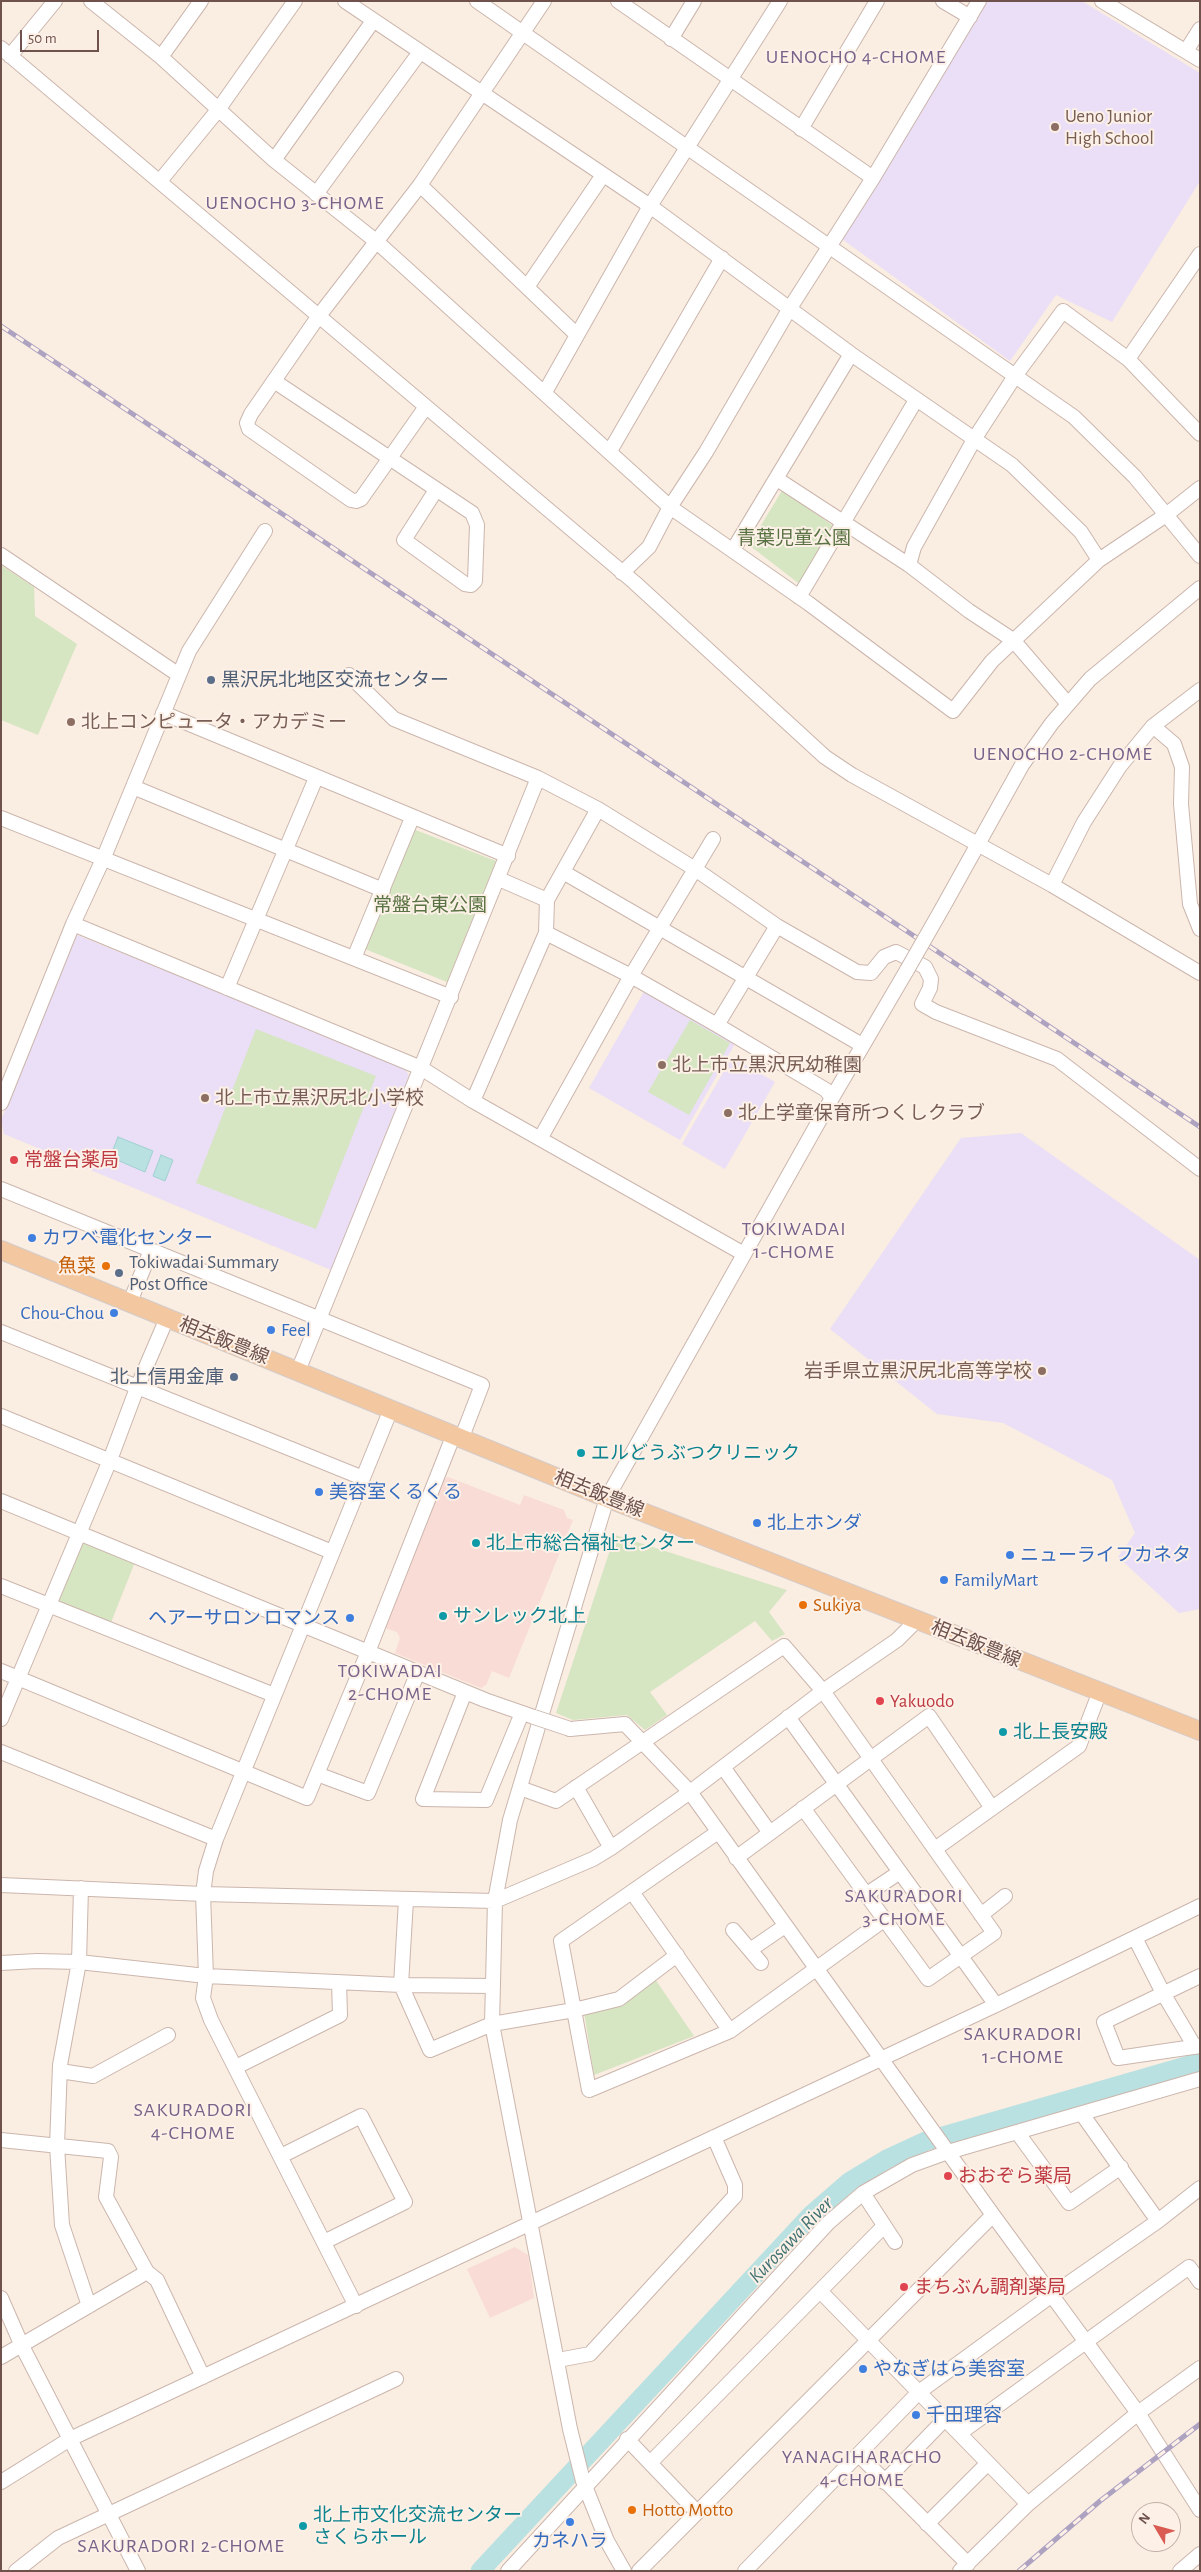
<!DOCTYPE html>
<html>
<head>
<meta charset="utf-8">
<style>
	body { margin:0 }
	#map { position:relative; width:1201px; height:2572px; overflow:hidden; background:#faede2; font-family:"Alegreya Sans",sans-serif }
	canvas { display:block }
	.frame { position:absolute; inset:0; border:2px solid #6e524b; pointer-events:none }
	.north { position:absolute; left:1131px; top:2502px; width:50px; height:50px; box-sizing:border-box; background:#fdf1e7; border:1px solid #c4b1a9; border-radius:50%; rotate:307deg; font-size:14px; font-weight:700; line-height:20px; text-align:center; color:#6e524b }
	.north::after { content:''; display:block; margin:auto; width:18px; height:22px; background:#d95b51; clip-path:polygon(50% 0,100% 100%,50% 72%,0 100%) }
	.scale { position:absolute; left:20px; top:30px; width:79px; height:22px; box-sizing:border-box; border:2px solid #6e524b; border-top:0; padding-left:6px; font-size:15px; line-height:18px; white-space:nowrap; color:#6e524b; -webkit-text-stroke:4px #fdf1e7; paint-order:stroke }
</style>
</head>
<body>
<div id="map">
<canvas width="1201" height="2572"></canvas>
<div class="frame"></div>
<div class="north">N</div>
<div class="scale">50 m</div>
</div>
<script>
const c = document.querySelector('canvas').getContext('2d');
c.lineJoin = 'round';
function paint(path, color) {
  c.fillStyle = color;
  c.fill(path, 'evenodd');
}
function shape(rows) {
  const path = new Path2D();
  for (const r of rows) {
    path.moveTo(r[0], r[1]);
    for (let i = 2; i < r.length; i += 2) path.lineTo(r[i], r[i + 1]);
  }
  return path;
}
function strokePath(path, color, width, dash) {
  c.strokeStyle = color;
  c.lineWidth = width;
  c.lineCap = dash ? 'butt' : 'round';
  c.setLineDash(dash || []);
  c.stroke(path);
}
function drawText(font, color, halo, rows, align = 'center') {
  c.font = font + ' "Alegreya Sans","Noto Sans JP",sans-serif';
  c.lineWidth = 4;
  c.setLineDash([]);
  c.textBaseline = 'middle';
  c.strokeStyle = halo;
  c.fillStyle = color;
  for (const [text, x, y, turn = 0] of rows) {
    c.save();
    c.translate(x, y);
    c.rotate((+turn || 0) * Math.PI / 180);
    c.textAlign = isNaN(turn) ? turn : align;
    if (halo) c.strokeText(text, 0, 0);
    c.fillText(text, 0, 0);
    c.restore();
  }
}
const commercial = shape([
	[448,1477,520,1505,524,1495,564,1510,567,1518,573,1520,509,1678,492,1671,486,1685,481,1688,395,1653,400,1638,397,1632,385,1628,441,1480],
	[515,2247,528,2255,534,2298,490,2318,467,2269]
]);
const education = shape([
	[987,1,1082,1,1200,73,1200,181,1112,322,1056,295,1010,361,842,239],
	[77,935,403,1066,409,1075,331,1270,4,1134,1,1120],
	[646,988,736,1042,680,1140,589,1088],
	[732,1057,775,1082,725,1169,682,1144],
	[1021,1133,1200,1260,1200,1609,1179,1613,1118,1557,1135,1533,1112,1480,1003,1423,937,1414,830,1329,961,1138]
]);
const green = shape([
	[783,489,841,532,806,589,749,545],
	[1,565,34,587,35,616,77,644,38,735,1,720],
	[413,829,496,861,447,982,365,949],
	[690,1020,730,1043,689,1115,648,1092],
	[256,1029,376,1076,316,1229,196,1183],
	[615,1535,787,1590,769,1612,785,1634,772,1641,755,1621,650,1692,667,1715,645,1730,627,1715,573,1720,556,1713],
	[82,1542,135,1562,110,1625,54,1602],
	[655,1979,694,2036,594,2075,584,2012]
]);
const water = shape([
	[118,1137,153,1151,145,1172,110,1157,118,1137],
	[161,1155,173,1160,165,1181,153,1176,161,1155]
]);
const river = shape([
	[480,2571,811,2215,849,2182,887,2159,926,2141,1200,2062]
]);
const minor = shape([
	[91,1,161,57,274,160,377,242,670,507,808,603,953,711,992,661,1099,560,1166,515,1200,488],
	[345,1,650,206,851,354,1012,465,1081,532,1099,560],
	[477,1,1074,417,1135,477,1200,556],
	[618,1,873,178],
	[943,1,970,17],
	[1102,1,1200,60],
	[671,39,694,1],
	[1,48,634,582,825,757,852,775,1052,885,1200,973],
	[1186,51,1200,29],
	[10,56,55,1],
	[161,57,201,1],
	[801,129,877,1],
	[274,160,373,21],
	[160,181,218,110,295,1],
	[420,185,577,335],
	[316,194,420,52],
	[527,287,603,175],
	[1128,359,1200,254],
	[274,381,472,513,477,525,475,581,471,585,465,584,404,540,436,490],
	[545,392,650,206,780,1],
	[425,408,361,499,356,501,351,500,249,429,247,423,251,414,318,317,420,185,544,1],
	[610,451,722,258],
	[777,479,909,565,969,611,1013,640,1068,704],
	[733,550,851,354],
	[1,555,179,675],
	[909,565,914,547,975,438,1015,376,1063,311,1128,359,1200,434],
	[622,573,649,547,670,507,706,452,790,308,873,178,979,1],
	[799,597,916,400],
	[349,675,394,719,538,778,598,809,695,869,777,926,857,972,871,973,884,957,896,952,925,967,931,979,930,988,922,1004,936,1012,1057,1059,1200,1169],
	[163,713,508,856],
	[1153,726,1174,744,1182,767,1181,804,1190,904,1200,929],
	[133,787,383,890],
	[1,818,451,997],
	[563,872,862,1045],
	[499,879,547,900],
	[1052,885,1084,822,1120,766,1153,726,1200,690],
	[943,907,1022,765,1052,723,1090,679,1200,588],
	[73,924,421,1068,473,1101,744,1254],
	[546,933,631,976,717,1025,826,1090,832,1098],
	[354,958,412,818],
	[227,988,316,778],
	[717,1025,777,926],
	[473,1101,546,933,547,900,598,809],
	[1,1103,73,924,104,857,189,651,265,531],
	[540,1139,631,976,713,839],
	[1,1189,482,1385,462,1437],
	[130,1302,151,1250],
	[1,1332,363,1478],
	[298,1371,538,778],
	[1,1416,332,1552],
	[1,1501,485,1700,534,1717],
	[1,1586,274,1695],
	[1,1671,307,1798,368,1652,454,1434],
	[465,1692,423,1799,486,1800,522,1713],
	[788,1717,996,2005],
	[1,1719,110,1460,137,1388,167,1318],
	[570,1729,625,1724,690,1792,993,2215,1138,2413,1200,2510],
	[1,1752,216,1839],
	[723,1767,770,1833],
	[317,1774,368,1793,418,1672],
	[576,1787,611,1848],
	[520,1788,556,1801,784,1646,823,1691,994,1933,928,1979,803,1808],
	[718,1832,561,1941,589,2090,730,2031,885,1919],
	[935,1849,1079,1746,1100,1691],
	[736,1858,929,1716,992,1808],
	[1,1885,203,1894,495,1901,593,1859,611,1848,690,1792,823,1691,897,1640,917,1620],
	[81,1888,79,1962,60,2065,57,2146,62,2225,89,2306],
	[632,1892,730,2031],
	[867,1894,900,1872],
	[406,1900,401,1985,430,2050,492,2024,574,2010,619,1999,677,1955],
	[981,1915,1005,1896],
	[733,1930,750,1950,785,1926],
	[1135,1938,1163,1993,1195,2047],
	[750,1950,761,1963],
	[1,1963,37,1961,79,1962,206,1976,401,1985,493,1986],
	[1200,1976,1104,2022,1118,2058,1200,2046],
	[236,2067,340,2015,339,1982],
	[60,2071,93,2076,168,2035],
	[1082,2114,1158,2221],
	[1017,2132,1069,2203,1121,2167],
	[1,2140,108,2151,111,2157,106,2197,147,2272],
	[281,2156,361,2116,405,2202,324,2242],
	[863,2193,895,2242],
	[821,2292,1028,2504],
	[1,2298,22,2346,138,2571],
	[356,2306,211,2020,203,1998,206,1976,203,1894,206,1871,216,1839,391,1409],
	[1,2357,147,2272,157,2280,203,2377],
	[558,2360,590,2354,735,2196,735,2185,714,2137],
	[960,2433,1189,2267,1200,2282],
	[627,2439,697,2512],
	[859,2455,968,2564],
	[650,2463,884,2226],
	[1,2482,70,2439,996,2005,1200,1906],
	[884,2482,945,2419],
	[927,2524,987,2464],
	[16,2571,58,2538,396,2379],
	[508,2571,828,2223,863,2193,912,2165,948,2152,1200,2079],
	[624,2571,607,2541,583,2481,570,2429,492,2024,495,1901,510,1820,607,1498,832,1098,907,970],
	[639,2571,993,2215],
	[745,2571,919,2392,1052,2295,1158,2221,1200,2188],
	[960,2571,1028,2504,1138,2413,1200,2368],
	[1180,2571,1200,2554]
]);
const major = shape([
	[1,1250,607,1498,1200,1731]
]);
const rail = shape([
	[1,326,1200,1127],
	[1019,2571,1100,2501,1200,2424]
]);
const minorBridge = shape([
	[907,970,943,907],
	[534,1717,570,1729]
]);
const markers = [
	[1055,127,5,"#8d6e63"],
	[211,680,5,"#5c6f8a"],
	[71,722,5,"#8d6e63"],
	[662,1065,5,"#8d6e63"],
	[205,1098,5,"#8d6e63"],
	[728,1113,5,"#8d6e63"],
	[14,1160,5,"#e0444e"],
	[32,1238,5,"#3f7fe0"],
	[106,1266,5,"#e8710a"],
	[119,1273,5,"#5c6f8a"],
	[114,1313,5,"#3f7fe0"],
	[271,1330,5,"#3f7fe0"],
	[1042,1371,5,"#8d6e63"],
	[234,1377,5,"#5c6f8a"],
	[581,1453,5,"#0f9aa8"],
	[319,1492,5,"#3f7fe0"],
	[757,1523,5,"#3f7fe0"],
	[476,1543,5,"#0f9aa8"],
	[1010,1555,5,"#3f7fe0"],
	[944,1580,5,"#3f7fe0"],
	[803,1605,5,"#e8710a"],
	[443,1616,5,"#0f9aa8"],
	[350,1618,5,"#3f7fe0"],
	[880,1701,5,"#e0444e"],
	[1003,1732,5,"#0f9aa8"],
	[948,2176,5,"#e0444e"],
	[904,2287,5,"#e0444e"],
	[863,2369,5,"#3f7fe0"],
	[916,2415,5,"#3f7fe0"],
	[632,2510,5,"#e8710a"],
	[570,2522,5,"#3f7fe0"],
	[303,2526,5,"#0f9aa8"]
];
const educationNames = [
	["Ueno Junior",1065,116],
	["High School",1065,138],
	["北上コンピュータ・アカデミー",81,722],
	["北上市立黒沢尻幼稚園",672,1065],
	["北上市立黒沢尻北小学校",215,1098],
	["北上学童保育所つくしクラブ",738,1113],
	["岩手県立黒沢尻北高等学校",1032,1371,"right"]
];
const parkNames = [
	["青葉児童公園",794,538],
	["常盤台東公園",430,905]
];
const serviceNames = [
	["黒沢尻北地区交流センター",221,680],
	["Tokiwadai Summary",129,1262],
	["Post Office",129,1284],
	["北上信用金庫",224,1377,"right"]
];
const healthNames = [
	["常盤台薬局",24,1160],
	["Yakuodo",890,1701],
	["おおぞら薬局",958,2176],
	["まちぶん調剤薬局",914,2287]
];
const shopNames = [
	["カワベ電化センター",42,1238],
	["Chou-Chou",104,1313,"right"],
	["Feel",281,1330],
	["美容室くるくる",329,1492],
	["北上ホンダ",767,1523],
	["ニューライフカネタ",1020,1555],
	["FamilyMart",954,1580],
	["ヘアーサロン ロマンス",340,1618,"right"],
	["やなぎはら美容室",873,2369],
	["千田理容",926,2415],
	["カネハラ",570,2541,"center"]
];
const foodNames = [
	["魚菜",96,1266,"right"],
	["Sukiya",813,1605],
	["Hotto Motto",642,2510]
];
const streetNames = [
	["相去飯豊線",224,1341,22],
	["相去飯豊線",599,1494,22],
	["相去飯豊線",976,1644,22]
];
const cultureNames = [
	["エルどうぶつクリニック",591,1453],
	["北上市総合福祉センター",486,1543],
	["サンレック北上",453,1616],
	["北上長安殿",1013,1732],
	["北上市文化交流センター",313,2515],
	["さくらホール",313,2537]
];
const neighbourhoodNames = [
	["UENOCHO 4-CHOME",856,57],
	["UENOCHO 3-CHOME",295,203],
	["UENOCHO 2-CHOME",1063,754],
	["TOKIWADAI",794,1229],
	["1-CHOME",794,1252],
	["TOKIWADAI",390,1671],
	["2-CHOME",390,1694],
	["SAKURADORI",904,1896],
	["3-CHOME",904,1919],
	["SAKURADORI",1023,2034],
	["1-CHOME",1023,2057],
	["SAKURADORI",193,2110],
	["4-CHOME",193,2133],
	["YANAGIHARACHO",862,2457],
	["4-CHOME",862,2480],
	["SAKURADORI 2-CHOME",181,2546]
];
const waterNames = [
	["Kurosawa River",791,2240,-46]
];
paint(commercial, '#f9dcd6');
paint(education, '#eadff6');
paint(green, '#d6e5c2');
paint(water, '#b9e1e1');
strokePath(water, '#a0d1d2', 1);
strokePath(river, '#b9e1e1', 19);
strokePath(minor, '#cbb6ad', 16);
strokePath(major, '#d4cbc9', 20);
strokePath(minor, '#fff', 14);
strokePath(major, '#f3c79f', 18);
strokePath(rail, '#aea2c1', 5);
strokePath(rail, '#fdf1e7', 3, [9]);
strokePath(minorBridge, '#cbb6ad', 16, []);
strokePath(minorBridge, '#fff', 14);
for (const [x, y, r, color] of markers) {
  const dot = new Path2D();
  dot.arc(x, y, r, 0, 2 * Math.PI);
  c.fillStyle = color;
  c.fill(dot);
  strokePath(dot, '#fdf1e7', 2);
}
drawText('19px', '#785e54', '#fdf1e7', educationNames, 'left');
drawText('19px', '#597344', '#fdf1e7', parkNames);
drawText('19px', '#4e5e75', '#fdf1e7', serviceNames, 'left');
drawText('19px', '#be3a42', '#fdf1e7', healthNames, 'left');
drawText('19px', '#366cbe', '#fdf1e7', shopNames, 'left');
drawText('19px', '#c56008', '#fdf1e7', foodNames, 'left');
drawText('19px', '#6e524b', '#fdf1e7', streetNames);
drawText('19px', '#0d838f', '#fdf1e7', cultureNames, 'left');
c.letterSpacing = '1px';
drawText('20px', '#78638b', '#fdf1e7', neighbourhoodNames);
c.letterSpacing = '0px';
drawText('italic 20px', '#417273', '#fdf1e7', waterNames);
</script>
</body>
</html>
